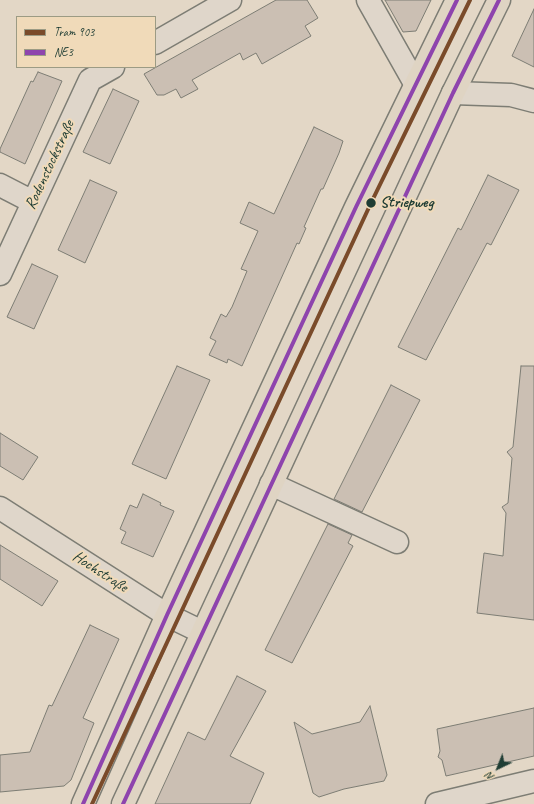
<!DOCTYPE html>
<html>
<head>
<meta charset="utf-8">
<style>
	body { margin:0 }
	#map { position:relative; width:534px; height:804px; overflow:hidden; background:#e3d7c6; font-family:Caveat,sans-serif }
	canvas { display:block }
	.legend { position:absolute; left:16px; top:16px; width:140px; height:52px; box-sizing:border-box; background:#f0dab9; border:1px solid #9c9b84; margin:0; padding:5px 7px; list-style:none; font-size:12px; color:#1f3d34 }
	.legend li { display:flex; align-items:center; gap:8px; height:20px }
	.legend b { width:20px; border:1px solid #9c9b84 }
	.north { position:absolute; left:478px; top:748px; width:40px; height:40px; -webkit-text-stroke:3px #f0dab9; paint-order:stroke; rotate:223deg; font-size:11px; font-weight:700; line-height:16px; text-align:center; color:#1f3d34 }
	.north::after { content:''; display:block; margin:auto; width:14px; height:18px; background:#1f3d34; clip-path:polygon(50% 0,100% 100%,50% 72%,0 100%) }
</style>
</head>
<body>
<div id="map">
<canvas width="534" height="804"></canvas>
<ul class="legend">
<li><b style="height:5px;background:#7a4b2a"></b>Tram 903</li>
<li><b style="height:5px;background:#8e44ad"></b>NE3</li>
</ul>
<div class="north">N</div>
</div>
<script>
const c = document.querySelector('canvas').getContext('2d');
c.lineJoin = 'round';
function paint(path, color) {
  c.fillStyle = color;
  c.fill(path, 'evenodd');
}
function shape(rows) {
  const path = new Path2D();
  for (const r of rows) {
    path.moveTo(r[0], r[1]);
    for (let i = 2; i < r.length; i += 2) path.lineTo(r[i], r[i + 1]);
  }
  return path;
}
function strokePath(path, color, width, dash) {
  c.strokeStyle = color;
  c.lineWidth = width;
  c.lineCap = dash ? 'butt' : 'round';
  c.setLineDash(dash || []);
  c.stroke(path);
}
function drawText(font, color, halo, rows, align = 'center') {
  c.font = font + ' Caveat,sans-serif';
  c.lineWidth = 4;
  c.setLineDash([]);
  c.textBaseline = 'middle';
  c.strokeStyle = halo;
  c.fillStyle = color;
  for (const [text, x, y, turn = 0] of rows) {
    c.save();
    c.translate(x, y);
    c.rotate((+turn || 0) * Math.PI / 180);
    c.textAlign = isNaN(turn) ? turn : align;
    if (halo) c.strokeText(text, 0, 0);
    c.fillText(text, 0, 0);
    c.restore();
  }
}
const building = shape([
	[276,0,307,0,318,18,305,26,311,36,262,64,256,53,243,60,240,53,192,80,198,89,181,98,176,89,164,95,157,95,144,74,276,0],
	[385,0,431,0,416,31,403,32,385,0],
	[534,9,534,67,512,56,534,9],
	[38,72,62,81,25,164,0,152,0,149,31,81,33,82,38,72],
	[113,89,139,101,110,164,83,152,113,89],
	[314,127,343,141,339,153,323,189,321,189,304,227,306,228,299,244,297,243,242,366,228,359,227,363,209,355,216,341,210,338,221,314,226,317,232,307,247,271,241,269,258,231,240,223,249,202,274,214,314,127],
	[488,175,519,190,491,245,487,243,426,360,398,347,458,228,461,230,488,175],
	[90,180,117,192,85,263,58,250,90,180],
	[32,264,58,276,34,329,7,317,32,264],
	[177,366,210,380,166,479,132,464,177,366],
	[521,366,534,366,534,620,477,613,484,553,503,556,506,513,502,507,508,503,512,458,507,452,513,447,521,366],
	[391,385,420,400,362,512,334,499,391,385],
	[0,433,38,457,23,480,0,466,0,433],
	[143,494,161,503,160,505,174,511,153,557,121,543,126,532,120,529,130,505,137,508,143,494],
	[328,524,352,535,348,543,353,546,292,663,265,650,328,524],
	[0,545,58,581,42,606,0,579,0,545],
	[90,625,119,639,83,718,94,723,71,780,64,786,0,792,0,755,30,752,49,705,52,706,90,625],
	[237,676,266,691,230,756,264,773,250,804,155,804,188,732,205,740,237,676],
	[370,706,387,775,384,781,344,789,319,797,313,793,294,722,312,734,360,722,370,706],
	[534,708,534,756,446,776,442,760,438,757,440,751,437,729,534,708]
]);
const minor = shape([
	[368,0,416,85],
	[155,43,230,0],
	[453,93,511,95,534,101],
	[0,185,33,202],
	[0,274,90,80,113,67],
	[271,484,397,542],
	[0,508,167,615,202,632],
	[437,804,534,781]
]);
const major = shape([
	[83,804,167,615,356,207,457,0],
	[123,804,453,93,499,0]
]);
const bus1 = shape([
	[83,804,167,615,356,207,457,0],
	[123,804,453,93,499,0]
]);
const tram1 = shape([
	[92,804,371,203,470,0]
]);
const markers = [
	[371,203,5.5,"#1f3d34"]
];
const streetNames = [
	["Rodenstockstraße",50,165,-65],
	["Hochstraße",100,572,33]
];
const stopNames = [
	["Striepweg",380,203]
];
paint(building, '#cbbfb3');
strokePath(building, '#7d7d74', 1);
strokePath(minor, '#7d7d74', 25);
strokePath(major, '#7d7d74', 25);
strokePath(minor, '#dfd6ca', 22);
strokePath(major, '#dfd4c3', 22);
strokePath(bus1, '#8e44ad', 4);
strokePath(tram1, '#7a4b2a', 4);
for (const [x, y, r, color] of markers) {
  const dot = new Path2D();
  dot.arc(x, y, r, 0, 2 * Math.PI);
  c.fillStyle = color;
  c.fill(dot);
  strokePath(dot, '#f0dab9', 1.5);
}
drawText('16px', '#1f3d34', '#f0dab9', streetNames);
drawText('bold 16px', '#1f3d34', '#f0dab9', stopNames, 'left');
</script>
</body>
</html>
